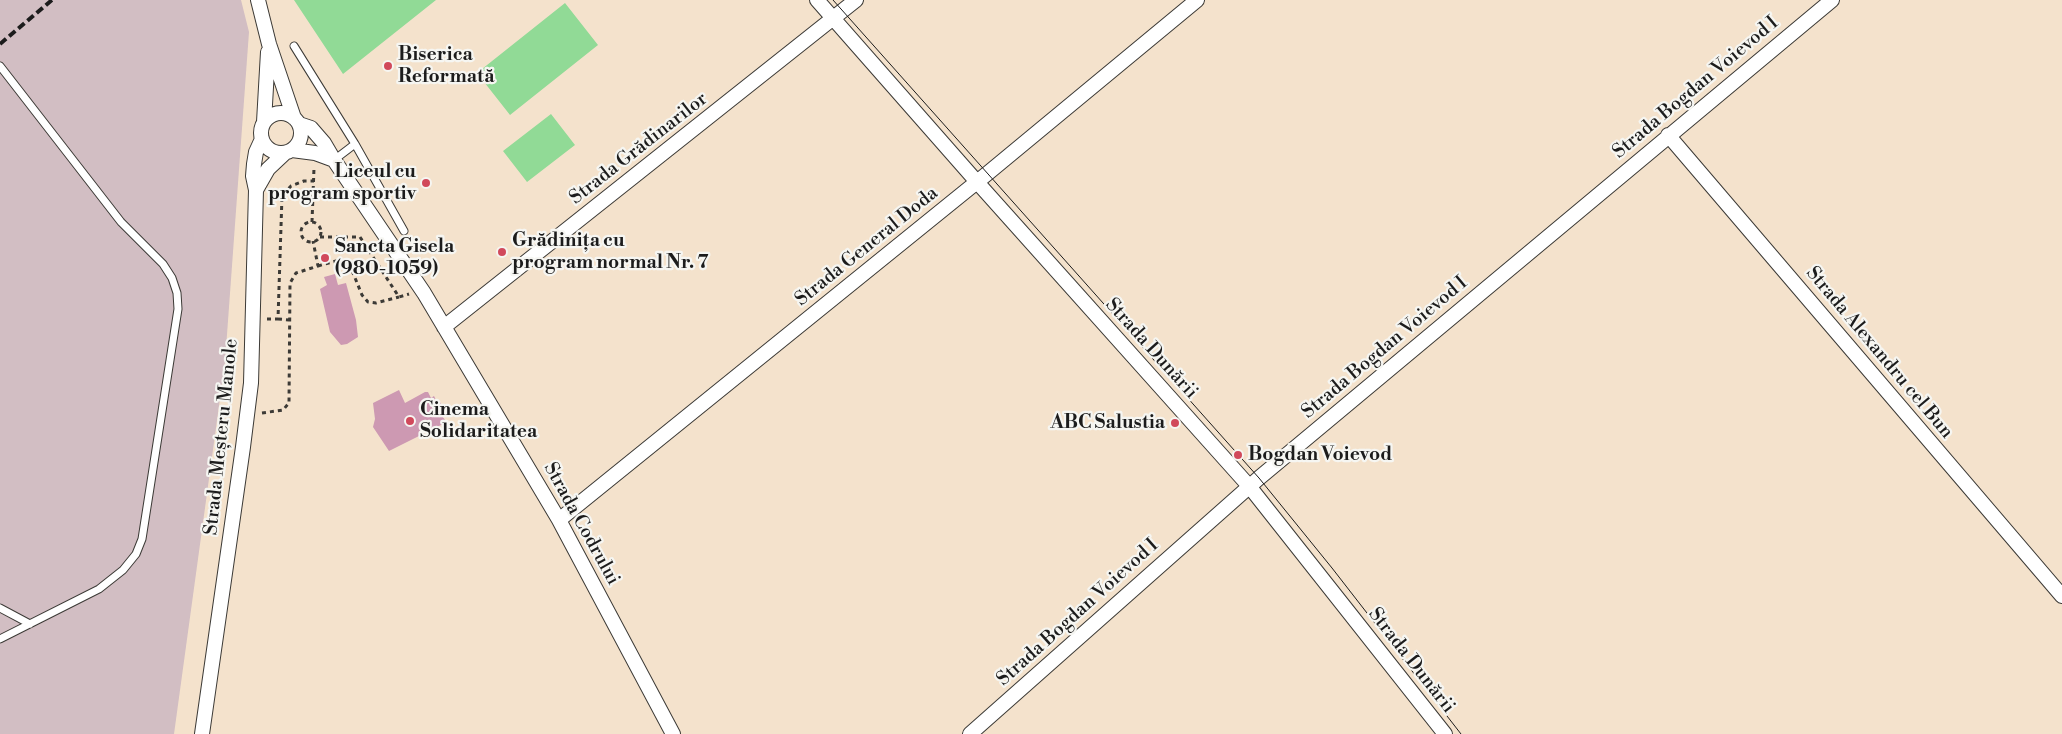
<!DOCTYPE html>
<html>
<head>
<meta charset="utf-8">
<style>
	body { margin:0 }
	canvas { display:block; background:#f4e2cc }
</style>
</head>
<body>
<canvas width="2062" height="734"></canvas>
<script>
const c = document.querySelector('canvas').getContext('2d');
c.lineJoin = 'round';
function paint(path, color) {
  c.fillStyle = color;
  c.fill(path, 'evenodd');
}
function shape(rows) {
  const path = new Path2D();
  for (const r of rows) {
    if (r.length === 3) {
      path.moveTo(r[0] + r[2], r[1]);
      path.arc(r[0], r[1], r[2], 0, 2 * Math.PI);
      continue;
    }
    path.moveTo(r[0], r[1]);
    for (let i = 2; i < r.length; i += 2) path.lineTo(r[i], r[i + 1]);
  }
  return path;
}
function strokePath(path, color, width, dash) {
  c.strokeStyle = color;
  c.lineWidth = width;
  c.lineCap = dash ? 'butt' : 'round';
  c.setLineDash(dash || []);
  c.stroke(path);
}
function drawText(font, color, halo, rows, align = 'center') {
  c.font = font + ' "Libre Bodoni",serif';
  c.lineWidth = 4.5;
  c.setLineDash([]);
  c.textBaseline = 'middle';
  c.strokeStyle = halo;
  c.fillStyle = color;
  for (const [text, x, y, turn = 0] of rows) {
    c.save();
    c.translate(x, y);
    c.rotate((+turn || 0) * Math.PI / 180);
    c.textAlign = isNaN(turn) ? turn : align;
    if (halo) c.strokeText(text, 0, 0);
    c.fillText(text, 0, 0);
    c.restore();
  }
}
const industrial = shape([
	[0,0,241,0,249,32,225,362,174,734,0,734]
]);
const green = shape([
	[294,0,436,0,343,74],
	[565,3,598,45,510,115,477,73],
	[551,114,575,145,527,182,503,151]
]);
const building = shape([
	[335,274,338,285,346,283,356,320,358,337,347,344,341,345,330,332,320,289,327,285,324,277],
	[399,390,405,403,425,392,428,392,431,398,434,396,437,402,440,402,446,413,441,415,447,422,389,451,373,427,375,419,373,403]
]);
const path = shape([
	[312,222,314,168],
	[311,232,10],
	[320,237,360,237,399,297,409,294],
	[318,266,336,261,345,261,351,268,362,295,368,302,376,303,399,297],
	[267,319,278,319,282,196,291,186,304,181,314,181],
	[278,319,289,320],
	[262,413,283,410,289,403,290,283,296,273,318,266,313,241]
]);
const service = shape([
	[294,46,355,144,404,231],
	[0,66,121,222,163,264,172,278,177,293,178,309,142,539,136,554,123,570,99,589,0,639],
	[334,160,355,144],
	[0,608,30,624]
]);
const minor = shape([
	[258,0,269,44,294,118],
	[817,0,977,182,1249,486,1445,734],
	[281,133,20],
	[264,122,268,52],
	[299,124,311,128,324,143,334,160,424,293,559,520,673,734],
	[1668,135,2062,596],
	[292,150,315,153,334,160],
	[256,190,253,176,254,164,256,152,262,139],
	[444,327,856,0],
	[559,520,988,173,1197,0],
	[202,734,243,447,251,383,256,190,268,169,285,153],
	[970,734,1259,478,1832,0]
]);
const tram = shape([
	[833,0,1259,478,1332,568,1461,734]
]);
const rail = shape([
	[0,44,52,0]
]);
const markers = [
	[388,66,5,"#d1495b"],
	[426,183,5,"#d1495b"],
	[502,252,5,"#d1495b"],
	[325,258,5,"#d1495b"],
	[410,421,5,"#d1495b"],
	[1175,423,5,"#d1495b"],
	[1238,455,5,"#d1495b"]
];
const poiNames = [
	["Biserica",398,55],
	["Reformată",398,77],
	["Liceul cu",416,172,"right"],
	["program sportiv",416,194,"right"],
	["Grădinița cu",512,241],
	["program normal Nr. 7",512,263],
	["Sancta Gisela",335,247],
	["(980-1059)",335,269],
	["Cinema",420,410],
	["Solidaritatea",420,432],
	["ABC Salustia",1165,423,"right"],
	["Bogdan Voievod",1248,455]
];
const streetNames = [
	["Strada Bogdan Voievod I",1696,88,-40],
	["Strada Grădinarilor",639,149,-38],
	["Strada General Doda",867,247,-39],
	["Strada Bogdan Voievod I",1385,348,-40],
	["Strada Dunării",1151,349,48],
	["Strada Alexandru cel Bun",1879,353,50],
	["Strada Meșteru Manole",222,437,-84],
	["Strada Codrului",581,524,61],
	["Strada Bogdan Voievod I",1078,613,-42],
	["Strada Dunării",1411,661,52]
];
paint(industrial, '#d2bec3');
paint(green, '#91da96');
paint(building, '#cd99b2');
strokePath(service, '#3c3a36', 9);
strokePath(minor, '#3c3a36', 16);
strokePath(path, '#3c3a36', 3, [4, 4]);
strokePath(service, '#fff', 7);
strokePath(minor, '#fff', 14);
strokePath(tram, '#1c1c1c', 1);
strokePath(rail, '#1c1c1c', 4, [8, 4]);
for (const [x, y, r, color] of markers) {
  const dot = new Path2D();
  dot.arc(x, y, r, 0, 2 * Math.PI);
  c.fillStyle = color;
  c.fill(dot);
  strokePath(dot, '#f6f6f2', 2);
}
drawText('bold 19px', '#1c1c1c', '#f6f6f2', poiNames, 'left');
drawText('19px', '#1c1c1c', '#f6f6f2', streetNames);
</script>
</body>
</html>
